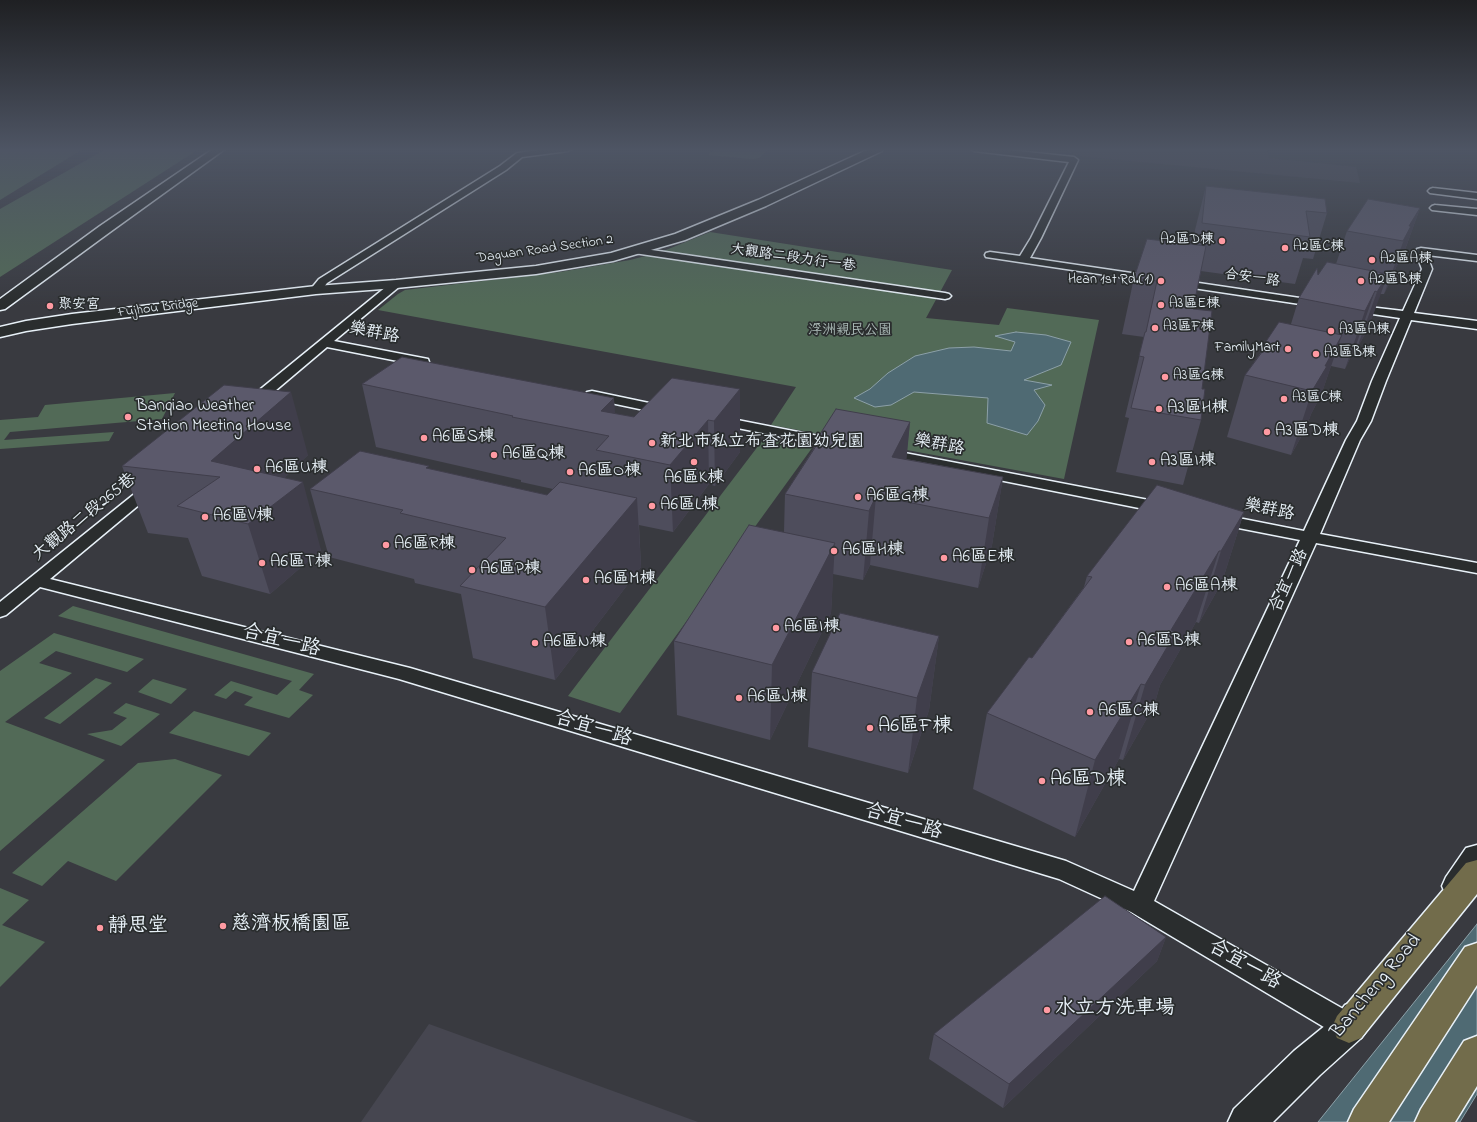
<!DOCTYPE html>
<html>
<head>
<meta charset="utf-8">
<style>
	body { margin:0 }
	canvas { display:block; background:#393a40 }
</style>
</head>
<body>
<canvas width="1477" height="1122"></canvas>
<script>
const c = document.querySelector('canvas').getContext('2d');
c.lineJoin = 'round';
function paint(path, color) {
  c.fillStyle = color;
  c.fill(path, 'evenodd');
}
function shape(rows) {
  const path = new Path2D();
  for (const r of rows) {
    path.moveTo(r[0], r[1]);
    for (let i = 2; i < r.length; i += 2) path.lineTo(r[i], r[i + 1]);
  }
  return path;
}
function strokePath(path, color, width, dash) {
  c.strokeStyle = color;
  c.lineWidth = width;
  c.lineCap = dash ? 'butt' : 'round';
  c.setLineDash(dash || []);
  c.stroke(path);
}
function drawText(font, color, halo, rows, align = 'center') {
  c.font = font + ' "Indie Flower","LXGW WenKai TC",sans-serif';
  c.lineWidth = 3.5;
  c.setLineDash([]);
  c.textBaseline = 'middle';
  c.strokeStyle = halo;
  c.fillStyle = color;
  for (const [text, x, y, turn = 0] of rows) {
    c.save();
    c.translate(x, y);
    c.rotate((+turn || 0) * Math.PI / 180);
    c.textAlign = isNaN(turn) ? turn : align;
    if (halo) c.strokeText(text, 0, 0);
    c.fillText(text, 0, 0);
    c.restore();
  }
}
const built = shape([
	[1068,149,1267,149,1269,158,1356,167,1360,183,1080,156,1067,151],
	[429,1024,698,1122,361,1122]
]);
const green = shape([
	[0,149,83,149,0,200],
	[106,149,199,149,0,277,0,209],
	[715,149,769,149,759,158,752,159,708,155],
	[710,232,952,270,926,318,999,325,1007,308,1099,320,1064,479,771,425,796,387,378,310,398,294,405,290,560,272,630,260,661,252],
	[175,393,162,419,10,432,4,440,114,432,109,441,0,449,0,420,38,417,45,405],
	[765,437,812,448,620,713,568,696],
	[73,606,314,674,299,690,313,695,289,718,244,705,253,697,235,691,226,699,214,695,231,681,277,695,292,681,58,616],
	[54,633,144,659,127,672,56,651,39,663,72,673,5,722,105,760,0,851,0,671],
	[96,678,112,683,60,724,44,718],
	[153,679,187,689,171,704,138,692],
	[126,703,160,714,121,746,87,734,112,730,127,718,113,713],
	[194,711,271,733,249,756,169,733],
	[175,759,222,775,116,881,68,861,42,886,12,873,138,763],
	[0,888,29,900,2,925,45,942,0,987]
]);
const water = shape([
	[1016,332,1046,335,1071,342,1061,365,1024,380,1052,385,1034,390,1045,405,1038,421,1027,435,987,423,988,398,914,392,891,405,875,407,854,398,870,389,888,373,915,356,949,348,974,347,1011,351,1015,342,995,336,1016,332],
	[1477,924,1477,1094,1460,1122,1318,1122,1477,924]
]);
const street = shape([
	[546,149,572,149,568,151,522,157,506,170,327,283,320,292,316,293,310,290,319,279,500,166,517,153,546,149],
	[970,149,999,149,1074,157,1078,160,1041,238,1030,258,1320,301,1324,302,1326,304,1324,306,1320,307,986,257,985,255,986,253,990,252,1020,256,1031,238,1069,162,974,151,970,149],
	[1433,188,1477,193,1477,199,1430,193,1428,191,1430,189,1433,188],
	[1435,205,1477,209,1477,215,1432,210,1430,208,1432,206,1435,205],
	[638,248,945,293,949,294,951,296,949,298,945,299,634,253,633,251,634,249,638,248],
	[1421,248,1477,255,1477,261,1427,255,1432,269,1414,313,1477,321,1477,329,1411,320,1386,381,1371,421,1360,440,1320,534,1477,563,1477,573,1316,543,1154,901,1359,1018,1362,1027,1359,1036,1349,1040,1339,1036,1131,912,1059,879,399,679,40,587,6,615,0,617,0,602,148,483,153,481,158,483,161,486,158,489,50,579,410,668,1066,861,1134,891,1300,540,1218,524,1212,522,1210,519,1212,516,1218,514,1304,531,1346,440,1357,421,1372,381,1400,318,1352,311,1348,310,1346,308,1348,306,1352,305,1403,311,1422,269,1416,253,1417,249,1421,248],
	[396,281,402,284,400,286,334,341,428,359,429,362,428,365,423,366,327,347,256,407,246,407,244,404,246,401,392,282,396,281],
	[592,391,668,407,673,408,675,411,673,414,668,415,587,398,585,395,587,392,592,391],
	[717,416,839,440,844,441,846,444,844,447,839,448,712,423,710,420,712,417,717,416],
	[884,449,1164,503,1170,505,1172,508,1170,511,1164,513,879,456,877,453,879,450,884,449]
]);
const secondary = shape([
	[213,149,225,149,110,232,5,309,0,310,0,299,100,226,213,149],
	[869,149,883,149,882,151,766,206,685,240,613,261,536,274,396,288,316,294,72,324,26,331,0,337,0,327,26,321,72,314,316,286,396,280,536,266,611,253,675,234,758,200,869,149],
	[1477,845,1477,882,1468,895,1457,899,1446,895,1442,886,1446,877,1466,848,1477,845],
	[1357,1000,1369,1005,1374,1016,1369,1027,1361,1038,1320,1075,1273,1122,1228,1122,1234,1109,1294,1051,1337,1016,1345,1005,1357,1000]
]);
const highway = shape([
	[1477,860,1477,894,1361,1038,1349,1043,1337,1038,1332,1027,1337,1016,1466,863,1477,860],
	[1477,943,1477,985,1389,1122,1348,1122,1354,1109,1465,947,1477,943],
	[1477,1036,1477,1086,1455,1122,1415,1122,1421,1109,1464,1041,1477,1036]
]);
const wall = shape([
	[1206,186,1327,213,1313,259,1303,258,1295,284,1201,271,1193,309,1202,389,1201,420,1183,485,1116,472,1129,418,1125,417,1144,337,1122,334,1134,278,1194,245,1195,230],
	[1420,208,1402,258,1396,267,1392,278,1384,294,1380,294,1368,329,1357,348,1355,348,1345,369,1331,366,1321,395,1311,414,1306,428,1291,455,1227,437,1245,375,1262,351,1265,343,1291,324,1299,298,1318,275,1336,264,1347,231],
	[362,384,615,414,634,417,740,389,740,452,715,486,709,484,673,532,639,525,641,567,555,680,473,658,461,594,415,583,414,579,329,557,310,489,430,469,547,495,553,489,521,482,521,480,376,447],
	[910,422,906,459,1003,477,992,545,978,588,870,565,863,580,833,574,831,613,770,740,677,715,674,641,784,532,785,494,814,448,815,442],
	[308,455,284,478,321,550,270,594,202,576,188,538,148,533,122,466],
	[1244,512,1222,582,1199,623,1196,622,1160,685,1154,706,1123,760,1119,759,1075,837,973,789,987,713,1032,658,1084,587,1087,576],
	[939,636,929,710,908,773,808,747,812,672],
	[1166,937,1157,961,1003,1108,929,1059,934,1034]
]);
const shadedWall = shape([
	[1420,208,1402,258,1396,267,1392,278,1384,294,1409,226],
	[1388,274,1368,329,1357,348,1377,292],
	[1375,291,1355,348,1345,369,1365,311],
	[1342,335,1321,395,1311,414,1306,428,1291,455,1312,391,1325,366],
	[740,389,740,452,715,486,714,421],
	[291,392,308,455,240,522,220,477,211,461],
	[614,398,618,455,609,436,601,411],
	[708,420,709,484,673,532,670,465],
	[910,422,904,486,892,457],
	[1003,477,992,545,978,588,989,518],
	[303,482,321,550,270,594,248,524],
	[876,496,870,565,863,580,869,511],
	[637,498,641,567,555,680,545,607],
	[1244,512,1222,582,1199,623,1221,551],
	[835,543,831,613,770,740,772,665],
	[1219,551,1196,622,1160,685,1154,706,1123,760,1145,685,1171,630],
	[939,636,929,710,908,773,917,698],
	[1141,684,1119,759,1075,837,1095,760],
	[1166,937,1157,961,1003,1108,1009,1084]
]);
const building = shape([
	[1206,186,1325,199,1327,213,1306,211,1310,237,1202,223,1206,186],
	[1368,199,1420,208,1409,226,1411,226,1403,241,1347,231,1368,199],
	[1147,239,1206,246,1193,309,1212,311,1202,389,1205,389,1201,420,1131,408,1144,357,1139,356,1145,332,1146,332,1157,281,1134,278,1147,239],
	[1327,262,1388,274,1377,292,1375,291,1365,311,1299,298,1317,268,1318,275,1327,262],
	[1279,322,1342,335,1325,366,1327,366,1312,391,1245,375,1268,344,1265,343,1279,322],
	[402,357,614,398,601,411,634,417,672,378,740,389,714,421,708,420,670,465,596,450,609,436,512,417,513,416,362,384,402,357],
	[224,385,291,392,211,461,303,482,248,524,177,506,220,477,122,466,224,385],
	[836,409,910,422,892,457,1003,477,989,518,876,496,869,511,785,494,818,443,815,442,836,409],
	[360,451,429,466,426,468,547,495,560,482,637,498,545,607,460,586,506,538,400,513,403,510,310,489,360,451],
	[1157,485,1244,512,1221,551,1219,551,1171,630,1176,632,1145,685,1141,684,1095,760,987,713,1029,657,1032,658,1092,577,1087,576,1157,485],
	[749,525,835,543,772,665,674,641,749,525],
	[840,613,939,636,917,698,812,672,840,613],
	[1105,896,1166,937,1009,1084,934,1034,1105,896]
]);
const markers = [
	[1222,241,4,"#ff9aa2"],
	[1285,248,4,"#ff9aa2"],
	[1372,260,4,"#ff9aa2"],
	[1161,281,4,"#ff9aa2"],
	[1361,281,4,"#ff9aa2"],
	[1161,305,4,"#ff9aa2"],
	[50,306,4,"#ff9aa2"],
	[1155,328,4,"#ff9aa2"],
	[1331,331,4,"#ff9aa2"],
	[1288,349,4,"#ff9aa2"],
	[1316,354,4,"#ff9aa2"],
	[1165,377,4,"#ff9aa2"],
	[1284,399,4,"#ff9aa2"],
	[1159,409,4,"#ff9aa2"],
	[128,417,4,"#ff9aa2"],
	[1267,432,4,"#ff9aa2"],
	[424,438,4,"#ff9aa2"],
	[652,443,4,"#ff9aa2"],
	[494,455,4,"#ff9aa2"],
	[694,462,4,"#ff9aa2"],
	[1152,462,4,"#ff9aa2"],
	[257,469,4,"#ff9aa2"],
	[570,472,4,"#ff9aa2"],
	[858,497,4,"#ff9aa2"],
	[652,506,4,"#ff9aa2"],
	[205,517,4,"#ff9aa2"],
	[386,545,4,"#ff9aa2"],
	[834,551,4,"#ff9aa2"],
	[944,558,4,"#ff9aa2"],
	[262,563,4,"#ff9aa2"],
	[472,570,4,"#ff9aa2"],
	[586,580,4,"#ff9aa2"],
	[1167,587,4,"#ff9aa2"],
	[776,628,4,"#ff9aa2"],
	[1129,642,4,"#ff9aa2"],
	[535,643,4,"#ff9aa2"],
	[739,698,4,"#ff9aa2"],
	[1090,712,4,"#ff9aa2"],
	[870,728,4,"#ff9aa2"],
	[1042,781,4,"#ff9aa2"],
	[223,926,4,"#ff9aa2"],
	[100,928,4,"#ff9aa2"],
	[1047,1010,4,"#ff9aa2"]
];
const farPoinames = [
	["A2區D棟",1214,241,"right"],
	["A2區C棟",1293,248],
	["A2區A棟",1380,260],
	["Hean 1st Rd.(1)",1153,281,"right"],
	["A2區B棟",1369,281],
	["A3區E棟",1169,305],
	["聚安宮",58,306],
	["A3區F棟",1163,328],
	["A3區A棟",1339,331],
	["FamilyMart",1280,349,"right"],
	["A3區B棟",1324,354],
	["A3區G棟",1173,377],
	["A3區C棟",1292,399]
];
const farStreetnames = [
	["Daguan Road Section 2",545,250,-8],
	["大觀路二段力行一巷",793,259,8],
	["合安一路",1252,279,8],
	["Fujhou Bridge",158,309,-7]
];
const farParknames = [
	["浮洲親民公園",850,332]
];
const streetNames = [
	["樂群路",374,334,11],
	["樂群路",939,446,11],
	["樂群路",1269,511,12],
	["大觀路二段265巷",85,518,-39],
	["合宜一路",1290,581,-65]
];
const poiNames = [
	["Banqiao Weather",136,407],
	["Station Meeting House",136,427],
	["A3區H棟",1167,409],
	["A3區D棟",1275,432],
	["A6區S棟",432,438],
	["新北市私立布查花園幼兒園",660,443],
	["A6區Q棟",502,455],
	["A3區I棟",1160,462],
	["A6區U棟",265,469],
	["A6區O棟",578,472],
	["A6區K棟",694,479,"center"],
	["A6區G棟",866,497],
	["A6區L棟",660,506],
	["A6區V棟",213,517],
	["A6區R棟",394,545],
	["A6區H棟",842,551],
	["A6區E棟",952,558],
	["A6區T棟",270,563],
	["A6區P棟",480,570],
	["A6區M棟",594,580],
	["A6區A棟",1175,587],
	["A6區I棟",784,628],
	["A6區B棟",1137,642],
	["A6區N棟",543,643],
	["A6區J棟",747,698],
	["A6區C棟",1098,712]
];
const nearStreetnames = [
	["合宜一路",281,642,14],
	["合宜一路",593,730,17],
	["合宜一路",903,823,17],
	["合宜一路",1244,966,30],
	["Bancheng Road",1377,987,-50]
];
const nearPoinames = [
	["A6區F棟",878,728],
	["A6區D棟",1050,781],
	["慈濟板橋園區",231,926],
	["靜思堂",108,928],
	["水立方洗車場",1055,1010]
];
paint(built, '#464650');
paint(green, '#526a57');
paint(water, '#4f6a73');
strokePath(water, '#8ca0a8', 1);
strokePath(street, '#e8f1f8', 3);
strokePath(secondary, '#e8f1f8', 3);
strokePath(highway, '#e8f1f8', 3);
paint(street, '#2a2d2e');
paint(secondary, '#2a2d2e');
paint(highway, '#726c4b');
paint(wall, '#4e4d5c');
paint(shadedWall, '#403e4b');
paint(building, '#5b596b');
strokePath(building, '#403e4b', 1);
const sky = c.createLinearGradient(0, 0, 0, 306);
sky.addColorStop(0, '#1f2023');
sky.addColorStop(0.49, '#4e5564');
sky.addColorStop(1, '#4e556400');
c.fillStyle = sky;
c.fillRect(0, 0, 1477, 306);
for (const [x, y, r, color] of markers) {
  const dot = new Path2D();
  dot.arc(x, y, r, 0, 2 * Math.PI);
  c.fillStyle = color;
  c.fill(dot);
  strokePath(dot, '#2a2d2e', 1.5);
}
drawText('14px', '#e8f1f8', '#2a2d2e', farPoinames, 'left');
drawText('14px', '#e8f1f8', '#2a2d2e', farStreetnames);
drawText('14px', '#acbbb8', '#2a2d2e', farParknames);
drawText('17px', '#e8f1f8', '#2a2d2e', streetNames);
drawText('17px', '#e8f1f8', '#2a2d2e', poiNames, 'left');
drawText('20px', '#e8f1f8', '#2a2d2e', nearStreetnames);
drawText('20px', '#e8f1f8', '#2a2d2e', nearPoinames, 'left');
</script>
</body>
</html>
